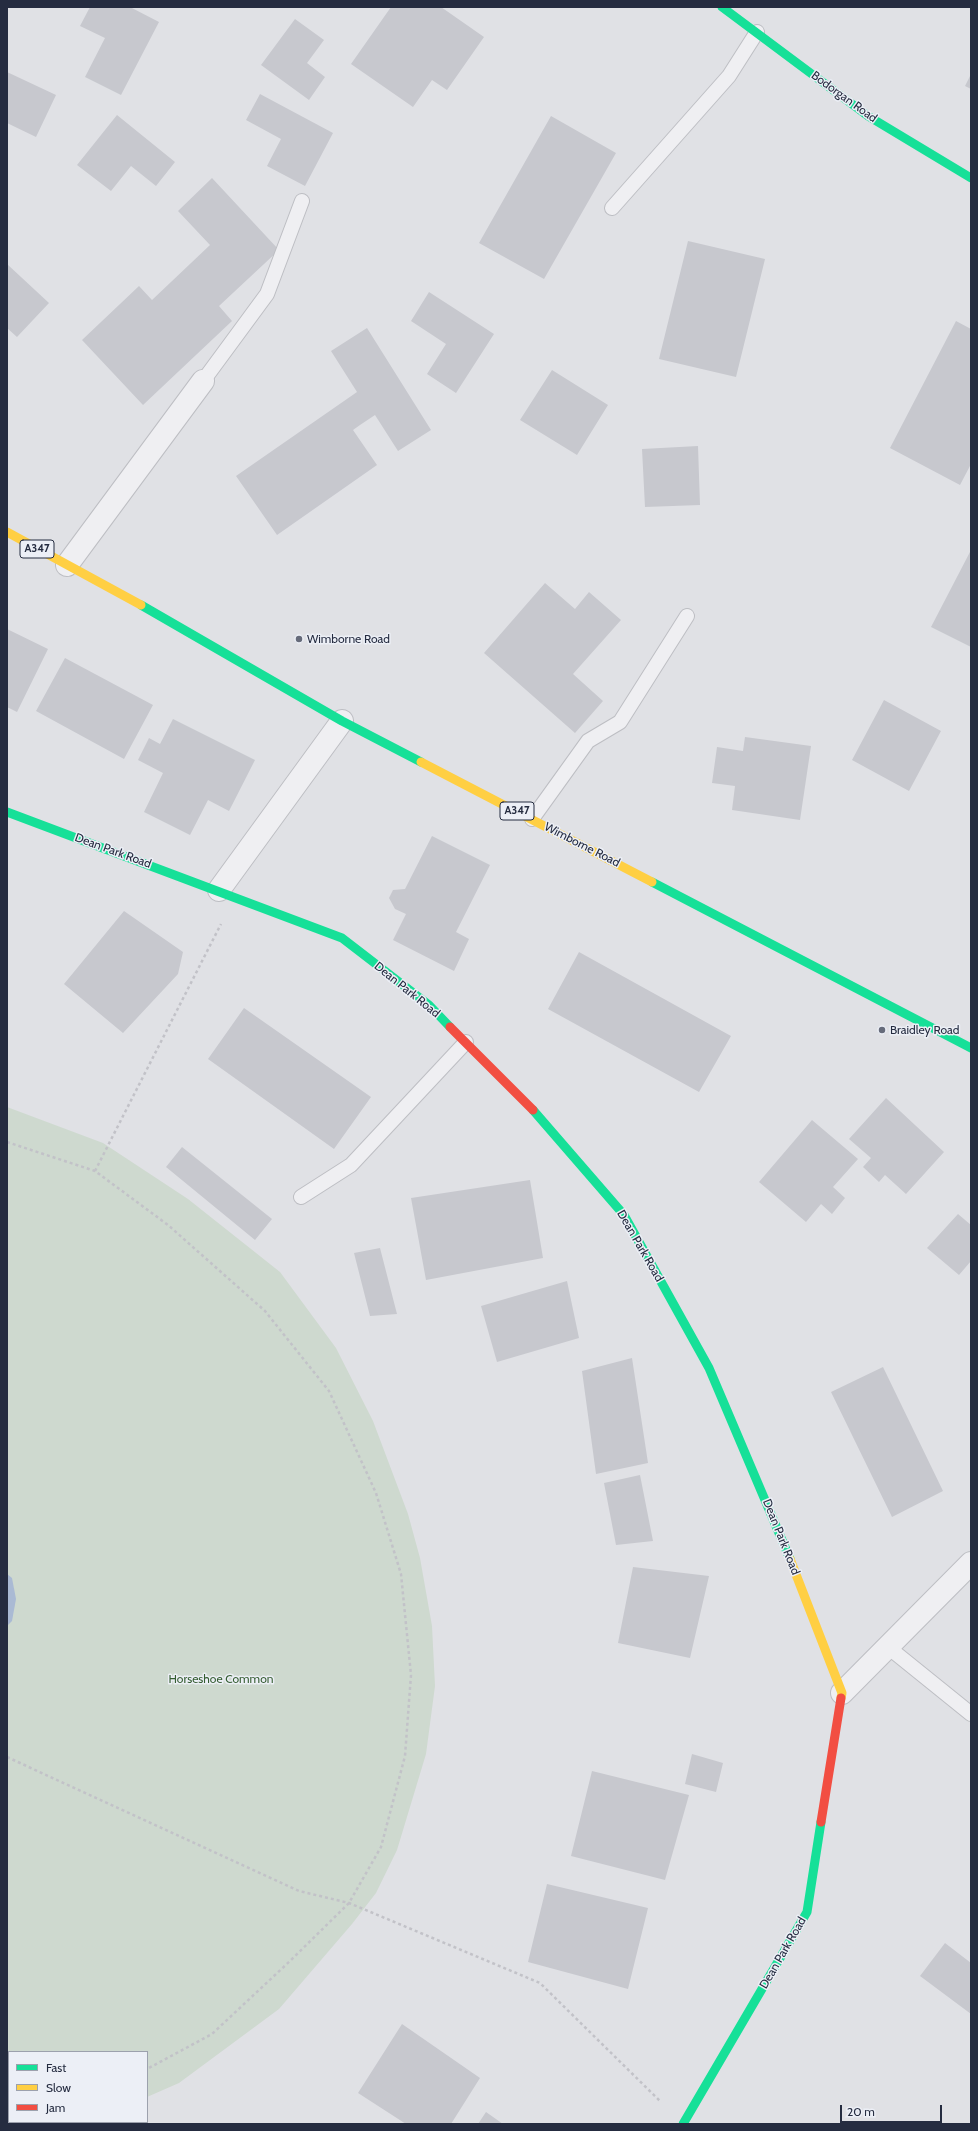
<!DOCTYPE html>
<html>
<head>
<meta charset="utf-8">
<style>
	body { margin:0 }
	#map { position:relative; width:978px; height:2131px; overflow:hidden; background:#e0e1e5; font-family:Cabin,sans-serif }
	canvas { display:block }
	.frame { position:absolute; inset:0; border:8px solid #252c40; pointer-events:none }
	.legend { position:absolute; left:8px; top:2051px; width:140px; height:72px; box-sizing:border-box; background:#eceff6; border:1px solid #9ca1ad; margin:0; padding:5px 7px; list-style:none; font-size:12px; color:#252c40 }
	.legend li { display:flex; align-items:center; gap:8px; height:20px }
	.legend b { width:20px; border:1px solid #9ca1ad }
	.scale { position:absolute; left:840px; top:2105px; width:102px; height:18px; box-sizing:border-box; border:2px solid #252c40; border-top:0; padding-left:5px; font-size:12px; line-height:14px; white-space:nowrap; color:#252c40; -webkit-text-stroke:3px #eceff6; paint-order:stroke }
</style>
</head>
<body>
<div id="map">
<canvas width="978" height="2131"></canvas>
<div class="frame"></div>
<ul class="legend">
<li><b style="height:5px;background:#16e098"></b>Fast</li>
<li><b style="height:5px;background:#ffcf43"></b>Slow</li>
<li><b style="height:5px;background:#f24e42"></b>Jam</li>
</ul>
<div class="scale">20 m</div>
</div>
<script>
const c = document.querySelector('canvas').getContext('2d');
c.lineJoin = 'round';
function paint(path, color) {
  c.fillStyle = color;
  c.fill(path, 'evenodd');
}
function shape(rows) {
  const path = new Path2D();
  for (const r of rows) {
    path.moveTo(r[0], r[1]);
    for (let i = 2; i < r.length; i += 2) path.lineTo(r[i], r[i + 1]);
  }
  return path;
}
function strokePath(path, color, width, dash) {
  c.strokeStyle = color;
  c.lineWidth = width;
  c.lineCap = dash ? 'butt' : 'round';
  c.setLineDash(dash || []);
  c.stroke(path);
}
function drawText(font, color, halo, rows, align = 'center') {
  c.font = font + ' Cabin,sans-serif';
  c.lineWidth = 3;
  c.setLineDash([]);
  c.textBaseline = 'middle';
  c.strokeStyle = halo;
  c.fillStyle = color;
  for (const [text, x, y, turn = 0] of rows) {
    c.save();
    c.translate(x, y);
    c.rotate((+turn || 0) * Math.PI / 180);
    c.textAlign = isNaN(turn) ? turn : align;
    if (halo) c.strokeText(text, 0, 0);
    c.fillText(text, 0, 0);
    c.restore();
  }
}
const green = shape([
	[7,1107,103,1143,188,1199,280,1272,336,1348,373,1421,408,1514,420,1558,432,1626,435,1686,426,1754,397,1850,376,1893,352,1924,279,2009,179,2083,147,2097,147,2052,9,2052,9,2122,94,2122,90,2124,7,2124]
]);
const water = shape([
	[7,1574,12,1578,16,1599,12,1621,7,1626]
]);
const building = shape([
	[90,7,130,7,159,22,121,95,85,77,105,38,80,26],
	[391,7,441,7,484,37,447,90,432,80,413,107,351,64],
	[295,19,324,40,307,63,325,77,309,100,261,65],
	[7,72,56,95,36,137,7,123],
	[971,74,971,89,965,86],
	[260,94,333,133,305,186,267,166,281,139,246,120],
	[117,115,175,162,156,186,131,166,111,191,77,165],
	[551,116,616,153,544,279,479,243],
	[212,178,279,250,219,306,232,321,143,405,82,340,139,286,152,300,210,245,178,211],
	[688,241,765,259,736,377,659,359],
	[7,264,49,303,17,337,7,328],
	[429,292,494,334,456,393,427,374,446,344,411,321],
	[956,321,971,329,971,464,960,485,890,448],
	[367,328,431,430,398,451,375,415,360,425,353,430,377,465,277,535,236,476,357,392,331,351],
	[552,370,608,405,577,455,520,420],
	[698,446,700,505,645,507,642,449],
	[971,550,971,647,931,627],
	[545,583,575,609,589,592,621,620,573,674,603,701,575,733,484,653],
	[7,629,48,649,17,712,7,707],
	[65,658,153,705,124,759,36,711],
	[884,700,941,731,909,791,852,760],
	[173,719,255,760,229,811,208,800,190,835,144,812,163,773,138,760,149,738,160,744],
	[745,737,811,746,800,820,732,810,735,786,712,783,717,747,743,751],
	[432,836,490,865,456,932,469,939,454,971,393,940,406,914,395,909,389,898,393,890,405,889],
	[124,911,183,952,178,974,123,1033,64,984],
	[579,952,731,1036,699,1092,548,1009],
	[244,1008,371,1097,334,1149,208,1059],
	[886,1098,944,1152,906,1194,885,1175,879,1182,863,1167,871,1158,849,1139],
	[812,1120,858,1159,833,1187,845,1198,832,1214,821,1204,806,1222,759,1182],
	[182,1147,272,1219,255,1240,166,1167],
	[530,1180,543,1258,426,1280,411,1198],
	[958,1214,971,1225,971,1261,959,1275,927,1248],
	[380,1248,397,1314,370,1316,354,1253],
	[567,1281,579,1338,497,1362,481,1306],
	[632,1358,648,1463,596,1474,582,1371],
	[883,1367,943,1491,892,1517,831,1392],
	[640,1475,653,1541,616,1545,604,1483],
	[633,1567,709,1576,690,1658,618,1643],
	[692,1754,723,1763,716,1792,685,1784],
	[592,1771,689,1795,665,1880,571,1856],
	[547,1884,648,1908,628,1989,528,1962],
	[945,1943,971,1963,971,2014,920,1976],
	[402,2024,480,2078,451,2124,406,2124,358,2093],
	[486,2112,503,2124,478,2124]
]);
const path = shape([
	[7,1142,95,1171,168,1225,265,1311,329,1391,376,1493,401,1574,411,1675,405,1756,381,1847,349,1903,290,1961,212,2034,147,2069],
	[95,1171,221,924],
	[7,1757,299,1891,349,1903,540,1983,661,2102],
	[7,2122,9,2121]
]);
const lane = shape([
	[612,208,729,76,757,32],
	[203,381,267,294,302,201],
	[532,819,588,741,620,722,687,616],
	[301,1197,351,1165,466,1042],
	[888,1647,971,1714]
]);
const street = shape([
	[67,565,203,381],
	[219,890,342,721],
	[842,1693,971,1563]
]);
const fast = shape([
	[722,7,868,116,971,178],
	[141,605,342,721,421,762],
	[7,812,342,938,429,1005,450,1027],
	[652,882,971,1048],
	[533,1110,624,1215,709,1368,790,1559],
	[683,2124,807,1912,821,1822]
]);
const slow = shape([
	[7,532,141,605],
	[421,762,652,882],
	[790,1559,842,1693,841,1698]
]);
const jam = shape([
	[450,1027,533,1110],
	[821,1822,841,1698]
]);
const markers = [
	[299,639,4,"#666b7a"],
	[882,1030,4,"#666b7a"]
];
const shields = [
	[37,549,34],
	[517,811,34]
];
const shieldNames = [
	["A347",37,549],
	["A347",517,811]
];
const streetNames = [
	["Bodorgan Road",844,97,36],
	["Wimborne Road",582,845,27],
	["Dean Park Road",113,851,20],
	["Dean Park Road",407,990,39],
	["Dean Park Road",640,1246,60],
	["Dean Park Road",781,1537,68],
	["Dean Park Road",783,1953,-60]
];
const poiNames = [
	["Wimborne Road",307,639],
	["Braidley Road",890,1030]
];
const parkNames = [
	["Horseshoe Common",221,1679]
];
paint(green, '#ced9cf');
paint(water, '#aabad4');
paint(building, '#c7c8ce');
strokePath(lane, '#bdbec3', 16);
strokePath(street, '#bdbec3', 24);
strokePath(path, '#c2c2c8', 2.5, [3, 3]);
strokePath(lane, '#efeff2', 14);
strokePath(street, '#efeff2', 22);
strokePath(fast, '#16e098', 9);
strokePath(slow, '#ffcf43', 9);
strokePath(jam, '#f24e42', 9);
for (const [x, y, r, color] of markers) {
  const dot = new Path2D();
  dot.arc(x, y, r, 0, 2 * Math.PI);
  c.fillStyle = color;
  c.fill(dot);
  strokePath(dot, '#eceff6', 1.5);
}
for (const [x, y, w] of shields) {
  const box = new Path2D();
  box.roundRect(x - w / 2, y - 9, w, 18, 3);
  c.fillStyle = '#eceff6';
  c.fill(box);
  strokePath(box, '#252c40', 1);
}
drawText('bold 11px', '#252c40', null, shieldNames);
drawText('12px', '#252c40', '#eceff6', streetNames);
drawText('12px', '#252c40', '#eceff6', poiNames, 'left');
drawText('12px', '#345d31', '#eceff6', parkNames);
</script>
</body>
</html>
